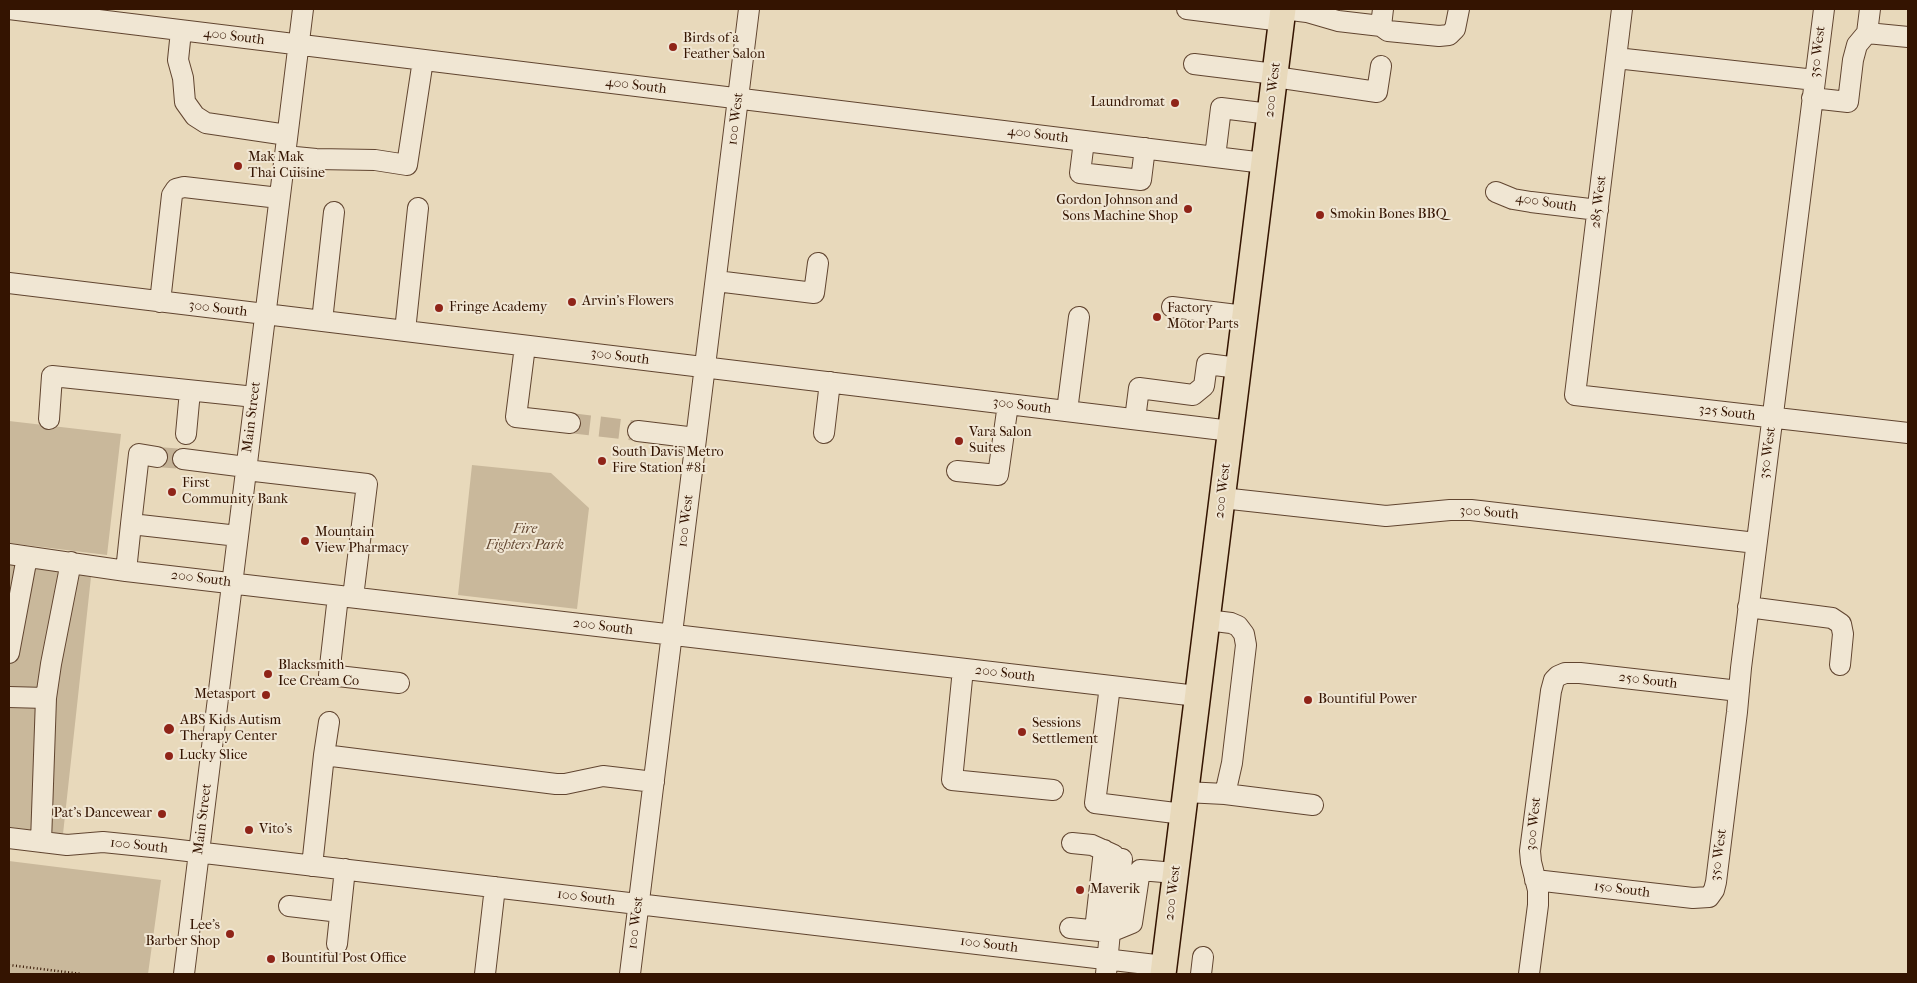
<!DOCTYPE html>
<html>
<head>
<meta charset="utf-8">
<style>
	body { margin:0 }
	#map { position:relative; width:1917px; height:983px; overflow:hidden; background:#e8d9bb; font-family:"IM FELL French Canon",serif }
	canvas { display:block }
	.frame { position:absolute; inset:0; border:10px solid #341401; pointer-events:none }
</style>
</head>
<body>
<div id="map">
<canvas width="1917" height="983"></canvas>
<div class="frame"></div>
</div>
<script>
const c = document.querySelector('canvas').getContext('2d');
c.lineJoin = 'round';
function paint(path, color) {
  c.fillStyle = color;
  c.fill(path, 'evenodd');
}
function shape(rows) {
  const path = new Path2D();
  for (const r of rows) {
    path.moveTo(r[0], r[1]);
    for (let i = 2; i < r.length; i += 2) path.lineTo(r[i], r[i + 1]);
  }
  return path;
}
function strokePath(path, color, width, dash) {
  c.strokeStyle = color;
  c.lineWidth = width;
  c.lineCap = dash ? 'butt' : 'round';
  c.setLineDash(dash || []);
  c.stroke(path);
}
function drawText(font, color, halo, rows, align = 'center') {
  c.font = font + ' "IM FELL French Canon",serif';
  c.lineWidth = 4;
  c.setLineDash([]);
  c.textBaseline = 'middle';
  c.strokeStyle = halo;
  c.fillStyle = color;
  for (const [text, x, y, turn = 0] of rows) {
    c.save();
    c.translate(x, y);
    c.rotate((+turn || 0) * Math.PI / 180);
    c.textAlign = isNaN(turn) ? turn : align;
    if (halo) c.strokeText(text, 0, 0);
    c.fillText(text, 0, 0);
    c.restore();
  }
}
const green = shape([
	[9,421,121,434,107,555,9,543],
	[472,465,551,473,589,508,577,609,458,595],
	[9,563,91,577,63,834,9,827],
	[9,861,161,880,148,974,9,974]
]);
const minorTunnel = shape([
	[570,423,638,431],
	[157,457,183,459]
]);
const path = shape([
	[9,965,82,974]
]);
const minor = shape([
	[9,9,1264,163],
	[1187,9,1282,21],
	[1283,9,1307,12,1338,21,1381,26,1383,9],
	[1622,9,1575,395,1908,433],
	[1870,9,1867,33,1908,37],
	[1381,26,1388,31,1439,36,1449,35,1455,29,1459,9],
	[181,31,178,60,183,78,185,102,195,116,206,123,287,135],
	[1616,58,1815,80],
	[1194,64,1275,74],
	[1275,77,1377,92,1381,66],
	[1812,98,1848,102,1853,60,1857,45,1867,33],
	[1084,141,1080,173,1141,180,1145,148],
	[285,156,316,159,375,160,407,165,423,60],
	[1215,157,1221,108,1270,114],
	[1496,192,1513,199,1531,202,1598,210],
	[716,281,814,293,818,263],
	[9,283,1231,431],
	[160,302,172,195,176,189,184,187,279,198],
	[1172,307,1245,316],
	[322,321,334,212],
	[405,331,418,208],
	[525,346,516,417,570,423],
	[1067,411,1079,317],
	[49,419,52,376,255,397],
	[1135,419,1139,388,1193,395,1204,386,1207,364,1238,368],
	[638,431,696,438],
	[824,433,830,382],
	[186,434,190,391],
	[157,457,139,454,131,524,238,536],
	[183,459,246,467],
	[246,470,367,484,353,597],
	[957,471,998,475,1008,404],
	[1222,498,1386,516,1450,510,1471,510,1756,543],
	[9,554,126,571,1197,696],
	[126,571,131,524],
	[338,596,329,675,399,683],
	[1748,607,1832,618,1841,624,1843,634,1840,665],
	[1207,620,1231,623,1238,626,1244,634,1246,645,1232,763,1225,794],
	[9,653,27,557],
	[963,669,952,780,1053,790],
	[1110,686,1095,803,1183,814],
	[9,697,46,698],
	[324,755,329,722],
	[1185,792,1225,794,1313,805],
	[9,838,67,845,103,842,162,848,1164,966],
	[41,842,46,698,51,664,71,562],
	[1072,843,1092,845,1114,855],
	[312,866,324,755,556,784,565,784,603,776,654,782],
	[1535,880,1693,898,1709,897,1714,890,1716,882,1737,712,1741,668,1824,9],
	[289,906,340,912],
	[1070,928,1110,932,1115,918,1122,859],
	[1095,930,1104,850],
	[337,944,345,869],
	[184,974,303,9],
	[485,974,495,887],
	[630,974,749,9],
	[1106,974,1110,932,1132,923,1140,870,1175,873],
	[1201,974,1203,957],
	[1529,974,1538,905,1538,890,1531,862,1530,851,1551,691,1554,680,1558,676,1565,673,1580,673,1739,691]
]);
const major = shape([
	[1163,974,1283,9]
]);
const markers = [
	[673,47,5,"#8f2418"],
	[1175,103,5,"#8f2418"],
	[238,166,5,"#8f2418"],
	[1188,209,5,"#8f2418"],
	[1320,215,5,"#8f2418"],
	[572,302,5,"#8f2418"],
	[439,308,5,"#8f2418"],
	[1157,317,5,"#8f2418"],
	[959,441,5,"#8f2418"],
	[602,461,5,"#8f2418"],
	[172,492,5,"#8f2418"],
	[305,541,5,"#8f2418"],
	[268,674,5,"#8f2418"],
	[266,695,5,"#8f2418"],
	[1308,700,5,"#8f2418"],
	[169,729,6,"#8f2418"],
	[1022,732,5,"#8f2418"],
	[169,756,5,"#8f2418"],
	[162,814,5,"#8f2418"],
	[249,830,5,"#8f2418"],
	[1080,890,5,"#8f2418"],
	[230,934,5,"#8f2418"],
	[271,959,5,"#8f2418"]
];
const streetNames = [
	["400 South",234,37,7],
	["350 West",1818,52,-83],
	["400 South",636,86,7],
	["200 West",1273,90,-83],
	["100 West",736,119,-83],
	["400 South",1038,135,7],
	["285 West",1599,202,-83],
	["400 South",1546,203,9],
	["300 South",218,309,7],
	["300 South",620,357,7],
	["300 South",1022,406,7],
	["325 South",1727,413,7],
	["Main Street",252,417,-83],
	["350 West",1768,453,-82],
	["200 West",1223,491,-83],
	["300 South",1489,513,4],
	["100 West",686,521,-83],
	["200 South",201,579,7],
	["200 South",603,627,7],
	["200 South",1005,674,7],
	["250 South",1648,681,7],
	["Main Street",203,819,-83],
	["300 West",1534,824,-84],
	["100 South",139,846,6],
	["350 West",1719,855,-82],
	["150 South",1622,890,7],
	["200 West",1173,893,-83],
	["100 South",586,898,7],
	["100 West",636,923,-83],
	["100 South",989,945,7]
];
const poiNames = [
	["Birds of a",683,39],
	["Feather Salon",683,55],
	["Laundromat",1165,103,"right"],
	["Mak Mak",248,158],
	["Thai Cuisine",248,174],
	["Gordon Johnson and",1178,201,"right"],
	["Sons Machine Shop",1178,217,"right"],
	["Smokin Bones BBQ",1330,215],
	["Arvin's Flowers",582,302],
	["Fringe Academy",449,308],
	["Factory",1167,309],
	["Motor Parts",1167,325],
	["Vara Salon",969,433],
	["Suites",969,449],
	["South Davis Metro",612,453],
	["Fire Station #81",612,469],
	["First",182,484],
	["Community Bank",182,500],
	["Mountain",315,533],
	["View Pharmacy",315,549],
	["Blacksmith",278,666],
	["Ice Cream Co",278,682],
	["Metasport",256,695,"right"],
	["Bountiful Power",1318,700],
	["ABS Kids Autism",180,721],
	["Therapy Center",180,737],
	["Sessions",1032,724],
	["Settlement",1032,740],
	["Lucky Slice",179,756],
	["Pat's Dancewear",152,814,"right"],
	["Vito's",259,830],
	["Maverik",1090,890],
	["Lee's",220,926,"right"],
	["Barber Shop",220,942,"right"],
	["Bountiful Post Office",281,959]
];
const parkNames = [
	["Fire",525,530],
	["Fighters Park",525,546]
];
paint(green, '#c9b89b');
strokePath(minorTunnel, '#c4b296', 20, [20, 10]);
strokePath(minor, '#614530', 22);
strokePath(major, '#341401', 28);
strokePath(path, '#341401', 2.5, [1, 2.5]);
strokePath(minor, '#f0e6d3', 20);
strokePath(major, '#e8d9bb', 25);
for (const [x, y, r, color] of markers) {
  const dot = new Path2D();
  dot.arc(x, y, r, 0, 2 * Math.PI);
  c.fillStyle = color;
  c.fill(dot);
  strokePath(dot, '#f0e6d3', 2);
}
drawText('14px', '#341401', '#f0e6d3', streetNames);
drawText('14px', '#341401', '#f0e6d3', poiNames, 'left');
drawText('italic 14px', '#61452f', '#f0e6d3', parkNames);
</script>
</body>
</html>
